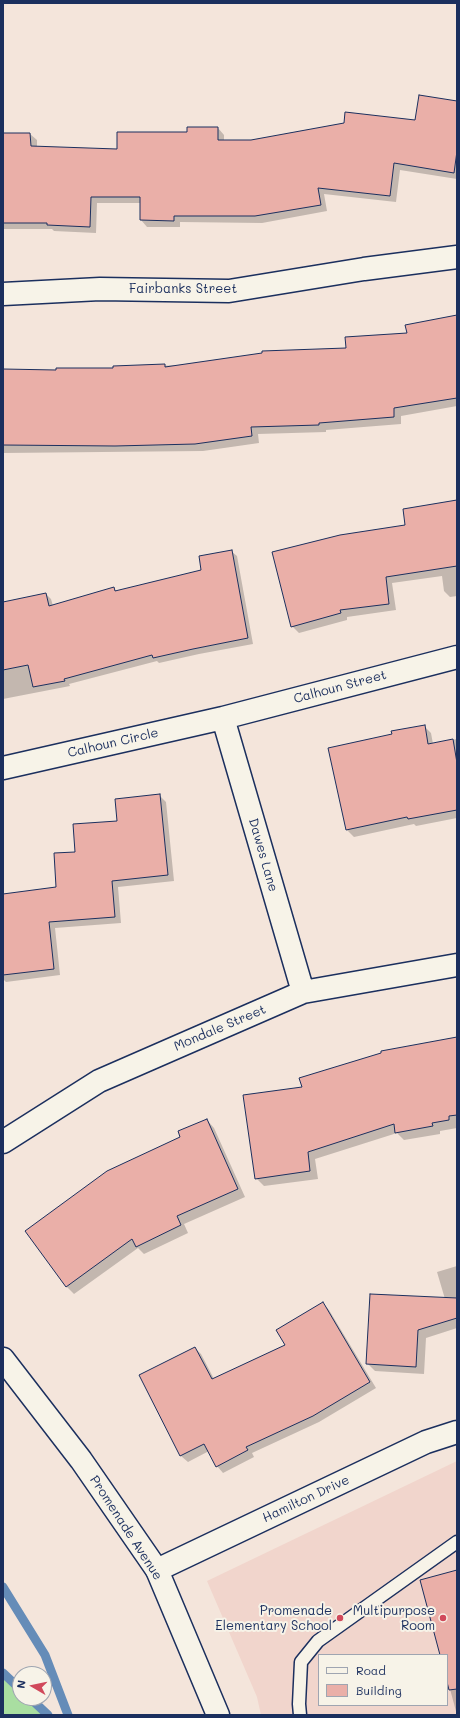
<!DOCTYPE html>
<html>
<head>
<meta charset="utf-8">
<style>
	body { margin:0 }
	#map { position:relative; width:460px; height:1718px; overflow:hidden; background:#f4e5db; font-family:Mali,sans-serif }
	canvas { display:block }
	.frame { position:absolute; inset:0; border:4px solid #1b2f5e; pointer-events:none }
	.legend { position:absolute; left:318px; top:1654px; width:130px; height:52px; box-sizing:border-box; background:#f7f3e8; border:1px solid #9fa5b1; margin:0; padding:5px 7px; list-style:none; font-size:12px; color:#1b2f5e }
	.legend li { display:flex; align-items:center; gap:8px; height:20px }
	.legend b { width:20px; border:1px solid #9fa5b1 }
	.north { position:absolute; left:12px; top:1666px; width:40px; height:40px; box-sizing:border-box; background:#f7f3e8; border:1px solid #9fa5b1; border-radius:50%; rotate:279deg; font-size:11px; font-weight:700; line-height:16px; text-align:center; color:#1b2f5e }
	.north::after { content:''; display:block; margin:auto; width:14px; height:18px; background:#d1495b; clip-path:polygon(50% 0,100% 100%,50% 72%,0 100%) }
</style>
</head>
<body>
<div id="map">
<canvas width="460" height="1718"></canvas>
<div class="frame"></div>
<ul class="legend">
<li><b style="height:5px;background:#f7f3e8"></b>Road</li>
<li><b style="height:11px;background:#eaafa8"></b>Building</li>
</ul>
<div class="north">N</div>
</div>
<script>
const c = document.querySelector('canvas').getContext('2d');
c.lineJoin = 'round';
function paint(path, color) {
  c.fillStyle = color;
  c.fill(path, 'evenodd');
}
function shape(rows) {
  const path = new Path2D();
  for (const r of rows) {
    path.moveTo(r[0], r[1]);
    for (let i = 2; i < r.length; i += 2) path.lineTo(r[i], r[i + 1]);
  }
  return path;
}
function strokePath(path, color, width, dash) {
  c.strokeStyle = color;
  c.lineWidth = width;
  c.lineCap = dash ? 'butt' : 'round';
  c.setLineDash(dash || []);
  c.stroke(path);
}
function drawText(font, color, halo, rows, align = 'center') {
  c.font = font + ' Mali,sans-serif';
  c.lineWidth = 4;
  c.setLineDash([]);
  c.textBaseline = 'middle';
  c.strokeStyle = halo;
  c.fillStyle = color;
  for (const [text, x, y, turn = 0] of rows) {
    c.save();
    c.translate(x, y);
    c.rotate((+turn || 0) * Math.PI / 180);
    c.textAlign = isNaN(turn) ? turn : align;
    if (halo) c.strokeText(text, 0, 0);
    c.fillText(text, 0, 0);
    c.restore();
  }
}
const built = shape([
	[457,1461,457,1715,261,1715,257,1697,207,1581],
	[319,1655,447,1655,447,1705,319,1705]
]);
const green = shape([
	[3,1676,14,1683,20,1689,20,1698,28,1698,44,1715,3,1715]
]);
const shadow = shape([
	[457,102,457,179,400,170,396,202,324,194,327,211,262,223,180,222,180,227,147,227,141,220,141,203,97,203,96,233,54,231,52,229,3,229,3,134,30,134,37,140,37,148,118,150,188,133,218,128,224,135,224,141,251,141,416,121],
	[457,317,457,406,401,416,401,424,326,430,326,432,258,434,259,443,203,451,3,453,3,371,114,369,114,367,189,365,347,349,408,334],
	[457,501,457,596,450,597,444,591,442,576,392,583,396,610,347,617,347,620,299,633,292,626,407,525],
	[231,551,237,556,253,644,199,654,159,663,157,661,69,684,70,686,3,699,3,603,46,594,51,599,53,606,114,589,117,592,203,571],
	[424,726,431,733,433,744,457,739,457,818,416,826,414,824,354,837,347,830,393,735],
	[159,795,166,802,174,881,118,887,121,923,55,928,60,975,6,982,3,979,3,895,58,888,76,852],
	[450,1038,457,1038,457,1128,440,1131,440,1134,404,1140,397,1133,315,1159,318,1179,264,1186,256,1178,303,1088],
	[207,1120,214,1128,245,1197,184,1224,188,1233,144,1254,138,1248,74,1294,66,1286,181,1137],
	[457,1266,457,1328,426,1338,424,1374,375,1371,367,1363,445,1299,437,1272],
	[323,1303,329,1310,376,1388,319,1422,252,1453,254,1457,223,1473,217,1466,209,1451,188,1462,181,1456,141,1376,195,1348,201,1354,214,1379,286,1345],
	[457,1571,457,1715,447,1678,447,1655,441,1655]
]);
const stream = shape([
	[3,1587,45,1655,68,1715],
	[3,1673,20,1689],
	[30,1698,48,1715]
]);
const building = shape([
	[419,95,457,101,457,151,454,173,394,163,390,196,318,188,321,205,255,216,174,216,174,221,140,220,140,197,91,197,90,227,47,225,47,223,3,223,3,133,30,133,31,146,117,149,117,132,187,132,187,127,218,127,218,140,251,140,344,123,345,112,415,120,419,95],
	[457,315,457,398,394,408,394,417,319,423,319,425,251,427,252,436,195,444,115,446,3,445,3,369,56,370,56,368,113,368,113,366,165,364,165,367,262,353,262,351,346,348,345,337,407,333,405,325,457,315],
	[457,500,457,566,386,577,389,604,340,610,341,613,291,627,272,552,340,535,405,525,403,509,457,500],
	[232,550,248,638,193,649,153,658,152,655,64,679,65,681,33,687,28,665,3,670,3,602,46,593,49,606,114,587,115,591,201,570,199,556,232,550],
	[425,725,428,744,453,739,457,763,457,810,408,819,407,817,346,830,328,748,392,734,391,731,425,725],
	[160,794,168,875,112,881,115,917,49,922,54,969,3,975,3,894,56,887,54,853,75,852,73,824,117,821,115,799,160,794],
	[457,1037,457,1115,449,1116,449,1120,432,1123,433,1126,395,1133,394,1124,308,1152,310,1171,255,1179,243,1095,302,1087,299,1078,381,1053,381,1051,457,1037],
	[207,1119,238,1189,177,1216,181,1225,136,1247,132,1239,66,1287,25,1231,107,1171,180,1137,178,1131,207,1119],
	[370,1294,457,1298,457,1318,418,1330,416,1367,366,1364,370,1294],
	[323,1302,370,1382,313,1416,246,1447,248,1450,216,1467,204,1444,180,1456,139,1375,195,1347,212,1379,285,1345,276,1330,323,1302],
	[457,1570,457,1689,449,1690,447,1682,447,1655,440,1655,420,1580,457,1570]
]);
const lane = shape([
	[300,1715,299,1704,301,1662,318,1641,457,1542]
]);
const street = shape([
	[3,294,100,289,229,291,364,269,457,257],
	[223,718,303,992],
	[3,768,223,718,457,657],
	[3,1142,99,1081,303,992,457,965],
	[157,1570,426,1442,457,1432]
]);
const secondary = shape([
	[3,1359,81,1460,157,1570,218,1715]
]);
const markers = [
	[340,1618,4,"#d1495b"],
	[443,1618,4,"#d1495b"]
];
const streetNames = [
	["Fairbanks Street",183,289],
	["Calhoun Street",340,687,-15],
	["Calhoun Circle",113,743,-13],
	["Dawes Lane",263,855,74],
	["Mondale Street",220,1028,-23],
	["Hamilton Drive",306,1499,-25],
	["Promenade Avenue",126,1528,57]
];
const poiNames = [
	["Promenade",332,1611],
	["Elementary School",332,1626],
	["Multipurpose",435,1611],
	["Room",435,1626]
];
paint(built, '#f1d5cc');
paint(green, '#a9dea1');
paint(shadow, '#0003');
strokePath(stream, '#658cb8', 9);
paint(building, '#eaafa8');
strokePath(building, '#1b2f5e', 1);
strokePath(lane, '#1b2f5e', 15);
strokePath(street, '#1b2f5e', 25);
strokePath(secondary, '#1b2f5e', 25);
strokePath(lane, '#f7f3e8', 12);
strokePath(street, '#f7f3e8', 22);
strokePath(secondary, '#f7f3e8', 22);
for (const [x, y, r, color] of markers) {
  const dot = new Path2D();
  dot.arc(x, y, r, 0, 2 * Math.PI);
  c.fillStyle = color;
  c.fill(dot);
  strokePath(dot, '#f7f3e8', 1.5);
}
drawText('13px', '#1b2f5e', '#f7f3e8', streetNames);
drawText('13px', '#1b2f5e', '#f7f3e8', poiNames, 'right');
</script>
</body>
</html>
